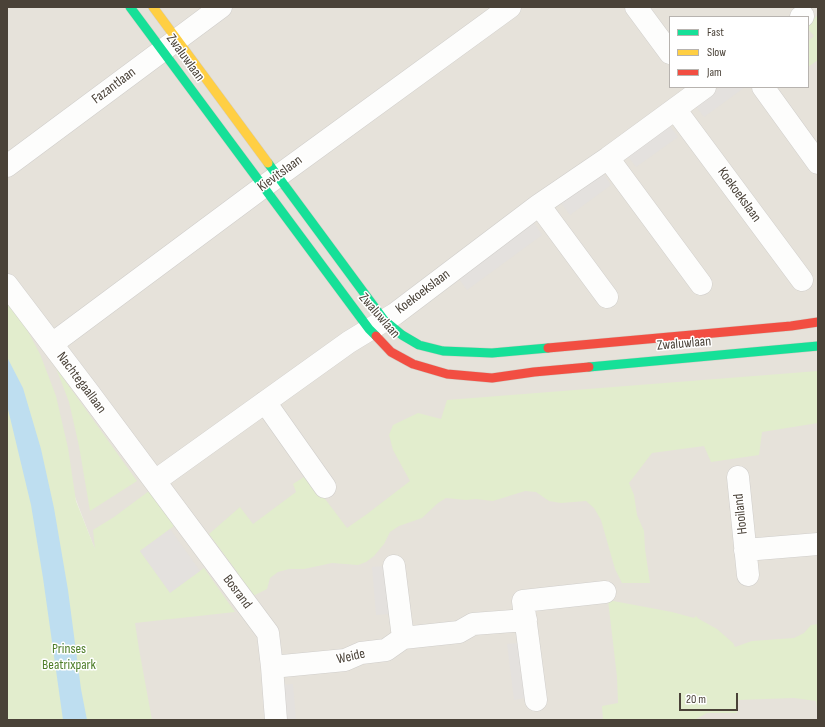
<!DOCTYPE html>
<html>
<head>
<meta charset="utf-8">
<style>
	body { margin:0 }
	#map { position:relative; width:825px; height:727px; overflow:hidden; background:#f2f0ed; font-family:"Sofia Sans Condensed",sans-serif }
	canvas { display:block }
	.frame { position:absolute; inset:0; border:8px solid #4a4238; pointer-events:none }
	.legend { position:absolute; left:669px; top:16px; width:140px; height:72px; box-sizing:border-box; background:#fff; border:1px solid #b7b3af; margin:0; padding:5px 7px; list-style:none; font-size:12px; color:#4a4238 }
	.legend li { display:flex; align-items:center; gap:8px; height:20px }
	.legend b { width:20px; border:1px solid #b7b3af }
	.scale { position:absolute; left:679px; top:693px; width:59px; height:18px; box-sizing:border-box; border:2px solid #4a4238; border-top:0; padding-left:5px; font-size:12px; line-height:14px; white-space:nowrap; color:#4a4238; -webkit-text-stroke:3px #fff; paint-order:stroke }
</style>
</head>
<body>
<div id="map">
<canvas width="825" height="727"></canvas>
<div class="frame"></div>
<ul class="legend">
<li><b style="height:5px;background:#16e098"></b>Fast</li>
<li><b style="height:5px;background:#ffcf43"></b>Slow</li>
<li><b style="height:5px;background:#f24e42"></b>Jam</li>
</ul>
<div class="scale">20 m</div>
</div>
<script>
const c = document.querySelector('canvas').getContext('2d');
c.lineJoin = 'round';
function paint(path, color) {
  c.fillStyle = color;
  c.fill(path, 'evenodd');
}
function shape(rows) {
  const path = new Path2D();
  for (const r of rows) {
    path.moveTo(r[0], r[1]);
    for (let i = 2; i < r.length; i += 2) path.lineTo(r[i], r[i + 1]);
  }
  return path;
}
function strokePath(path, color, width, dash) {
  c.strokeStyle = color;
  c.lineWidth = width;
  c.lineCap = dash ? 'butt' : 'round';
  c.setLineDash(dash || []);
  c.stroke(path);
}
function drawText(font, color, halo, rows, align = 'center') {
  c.font = font + ' "Sofia Sans Condensed",sans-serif';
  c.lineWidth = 3;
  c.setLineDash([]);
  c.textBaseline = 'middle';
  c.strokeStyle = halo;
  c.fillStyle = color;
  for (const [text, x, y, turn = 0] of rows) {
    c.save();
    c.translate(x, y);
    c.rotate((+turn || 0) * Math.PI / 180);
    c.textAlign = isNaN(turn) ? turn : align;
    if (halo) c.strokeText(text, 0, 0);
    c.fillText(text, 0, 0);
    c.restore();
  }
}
const residential = shape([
	[7,7,818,7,818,720,150,720,124,626,46,421,7,345],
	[670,17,808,17,808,87,670,87]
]);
const green = shape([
	[818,15,818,60,808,67,808,41,814,36,808,29,808,23],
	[7,302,24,324,40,354,56,396,68,448,76,501,95,549,93,530,114,517,149,491,174,526,140,551,170,592,204,568,235,612,135,623,139,649,152,720,7,720],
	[56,368,137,481,90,511,79,446,69,402],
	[818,371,818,423,762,432,759,455,711,462,704,446,652,453,629,483,634,495,637,515,644,531,645,549,650,583,622,583,615,569,601,520,594,508,586,501,561,503,549,501,536,492,525,491,493,501,476,499,466,500,446,498,438,503,422,518,399,526,390,532,384,544,374,556,366,562,358,565,332,563,304,569,289,569,278,572,270,578,267,589,253,596,235,569,209,534,240,507,253,524,296,492,293,484,307,475,347,528,367,514,410,481,393,450,389,435,393,425,418,413,441,419,447,400],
	[608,600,672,612,694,618,696,616,699,619,717,629,733,643,735,647,752,641,794,638,804,633,811,625,818,624,818,713,816,701,794,698,737,700,737,713,707,713,694,720,603,720,602,706,618,703,617,677]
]);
const parking = shape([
	[720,87,745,87,704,117,695,105],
	[669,125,678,137,636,167,627,155],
	[603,173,611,185,570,215,561,203],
	[534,223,542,235,467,290,459,279],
	[170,529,200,571,170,593,140,551],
	[384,566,389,614,376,615,372,567],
	[518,643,525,698,514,700,507,644],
	[293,684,296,720,284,720,281,685]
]);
const water = shape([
	[7,357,23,388,41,449,54,508,68,590,81,689,87,720,63,720,43,578,31,505,7,405]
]);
const street = shape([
	[636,7,670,53],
	[801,17,803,16],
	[763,87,818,163],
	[675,109,802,280],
	[608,158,701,284],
	[7,166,221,7],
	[539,205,607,297],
	[7,285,89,393,268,633,272,667,276,720],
	[52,344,263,187,510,7],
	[265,402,325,487],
	[738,477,748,575],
	[155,481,349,342,395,314,539,205,608,158,705,87],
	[745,550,818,544],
	[394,566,403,638],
	[272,667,345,660,361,653,386,650,403,638,459,632,473,624,526,620],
	[536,700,523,601,605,592]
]);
const fast = shape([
	[130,7,369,329,376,336],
	[268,163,384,320,402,335,419,345,443,351,492,353,548,348],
	[589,367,818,346]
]);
const slow = shape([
	[153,7,268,163]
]);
const jam = shape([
	[376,336,391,352,413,364,447,374,492,378,534,372,589,367],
	[548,348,791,326,818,322]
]);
const streetNames = [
	["Zwaluwlaan",185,58,54],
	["Fazantlaan",114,86,-37],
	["Kievitslaan",280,174,-36],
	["Koekoekslaan",739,195,54],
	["Koekoekslaan",423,292,-37],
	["Zwaluwlaan",379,316,49],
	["Zwaluwlaan",684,344,-5],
	["Nachtegaallaan",81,383,53],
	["Hooiland",741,514,-96],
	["Bosrand",237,592,53],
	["Weide",351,657,-13]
];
const parkNames = [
	["Prinses",69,649],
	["Beatrixpark",69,665]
];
paint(residential, '#e6e2da');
paint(green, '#e2edcd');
paint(parking, '#e4e1de');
paint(water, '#bedef0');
strokePath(street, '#d0cecb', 23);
strokePath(fast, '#d2cdc4', 10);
strokePath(slow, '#d2cdc4', 10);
strokePath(jam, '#d2cdc4', 10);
strokePath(street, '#fdfdfc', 22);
strokePath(fast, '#16e098', 9);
strokePath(slow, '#ffcf43', 9);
strokePath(jam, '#f24e42', 9);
drawText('14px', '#4a4238', '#fff', streetNames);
drawText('14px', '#4e7e29', '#fff', parkNames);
</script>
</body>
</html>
